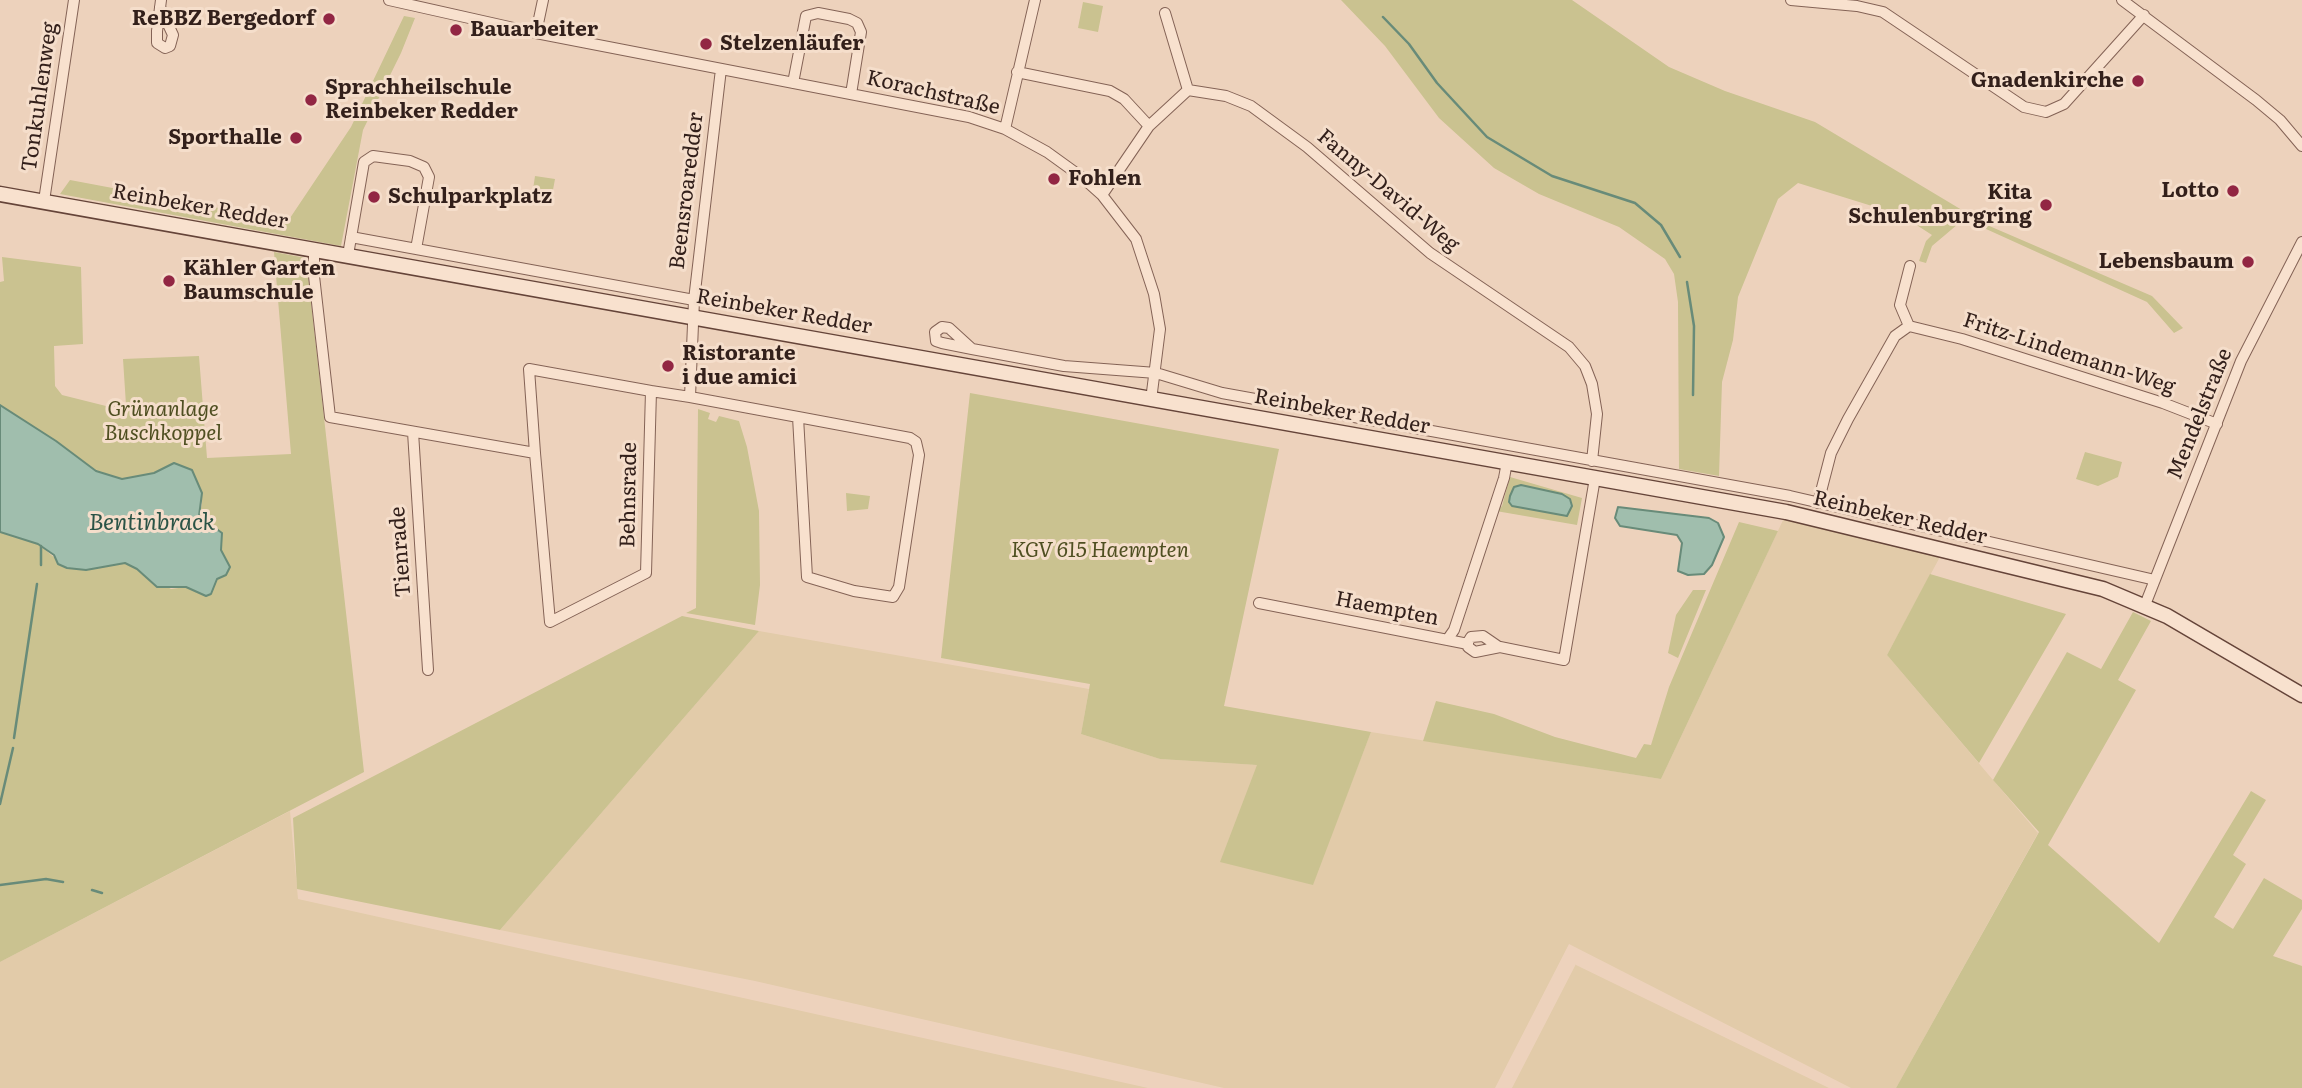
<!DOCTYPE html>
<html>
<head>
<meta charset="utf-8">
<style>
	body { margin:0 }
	canvas { display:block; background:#edd2bc }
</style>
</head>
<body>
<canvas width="2302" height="1088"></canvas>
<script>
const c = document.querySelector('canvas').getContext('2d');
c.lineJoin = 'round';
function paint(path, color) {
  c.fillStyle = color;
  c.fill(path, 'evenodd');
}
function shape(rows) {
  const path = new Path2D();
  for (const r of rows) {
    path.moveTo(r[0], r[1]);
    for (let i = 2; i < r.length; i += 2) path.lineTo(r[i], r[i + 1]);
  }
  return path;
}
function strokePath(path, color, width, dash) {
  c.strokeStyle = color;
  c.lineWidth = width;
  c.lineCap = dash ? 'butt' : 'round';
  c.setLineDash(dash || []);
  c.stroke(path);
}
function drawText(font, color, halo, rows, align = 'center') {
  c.font = font + ' Literata,serif';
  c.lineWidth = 6;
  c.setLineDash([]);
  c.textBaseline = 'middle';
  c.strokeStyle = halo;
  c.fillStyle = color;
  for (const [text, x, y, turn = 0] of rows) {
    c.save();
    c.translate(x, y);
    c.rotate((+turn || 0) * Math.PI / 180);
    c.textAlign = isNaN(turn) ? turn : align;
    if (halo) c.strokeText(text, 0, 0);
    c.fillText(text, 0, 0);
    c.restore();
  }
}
const farmland = shape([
	[1784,518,1941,555,1887,655,2038,833,1896,1088,1851,1088,1569,944,1495,1088,1224,1088,755,981,500,930,759,631,1089,689,1081,734,1160,759,1257,765,1312,885,1371,732,1661,779],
	[290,811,298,899,1148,1088,0,1088,0,962],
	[1576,964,1576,965,1829,1088,1512,1088]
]);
const green = shape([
	[1341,0,1572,0,1669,67,1725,91,1815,122,1987,225,2152,296,2183,328,2174,333,2147,302,1964,219,1932,246,1926,263,1919,261,1926,241,1932,235,1901,215,1798,183,1778,199,1738,297,1733,340,1722,382,1719,476,1679,469,1678,302,1674,274,1665,259,1619,227,1539,194,1494,168,1439,118,1385,46],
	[1083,2,1103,6,1098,32,1078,28],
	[404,16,415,18,401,53,363,130,341,246,60,194,70,180,288,221,351,127],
	[535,176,555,179,550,206,531,203],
	[274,252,306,258,364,772,0,962,0,532,38,544,67,568,86,570,125,563,171,589,186,587,206,596,211,594,217,578,229,567,221,550,222,533,199,516,202,504,192,470,174,463,154,473,122,479,96,471,56,441,0,405,0,282,4,281,2,257,81,267,83,344,54,346,55,386,62,395,106,406,126,405,123,359,199,356,207,458,291,454],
	[970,393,1279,449,1224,706,1371,732,1313,885,1220,862,1257,765,1160,759,1081,734,1090,684,941,658],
	[698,409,710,413,708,419,716,422,719,416,739,421,747,447,759,511,760,585,755,625,686,613,696,608],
	[2085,452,2122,462,2118,477,2098,486,2076,479],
	[1510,477,1582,498,1577,525,1496,511,1502,506],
	[846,493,870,496,868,509,847,511],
	[1739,522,1778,531,1661,779,1423,741,1436,701,1494,714,1555,737,1636,758,1644,744,1651,745,1669,687],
	[1930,574,2066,614,1979,763,1887,655],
	[1693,590,1706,590,1678,658,1668,653,1676,615],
	[2133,612,2151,621,2118,680,2136,690,2048,845,2159,943,2251,791,2266,800,2233,855,2246,864,2214,917,2233,929,2264,878,2302,900,2302,909,2273,956,2302,966,2302,1088,1896,1088,2039,832,1993,780,2067,652,2101,669],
	[682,616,759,631,500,930,297,889,293,818]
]);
const water = shape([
	[0,405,56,441,96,471,122,479,154,473,174,463,192,470,202,493,199,516,222,533,221,550,230,567,226,575,217,579,211,594,206,596,186,587,157,587,137,569,125,563,86,570,67,568,58,564,54,555,38,544,0,532,0,405],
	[1521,485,1562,494,1570,499,1572,506,1567,516,1512,506,1509,502,1510,496,1514,487,1521,485],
	[1618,507,1709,518,1718,523,1724,537,1712,565,1704,574,1688,575,1678,571,1682,543,1677,535,1620,526,1615,518,1618,507]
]);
const stream = shape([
	[1383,17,1409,44,1437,83,1487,137,1552,176,1635,203,1661,225,1680,257],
	[1687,282,1694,326,1693,395],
	[41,565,41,546],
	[14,738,37,584],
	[0,804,13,748],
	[0,885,46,879,63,882],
	[92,890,102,893]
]);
const minor = shape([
	[389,0,536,33,969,117,1005,129,1047,152,1083,178,1102,195,1136,239,1154,294,1160,329,1151,400],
	[1791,0,1857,6,1883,12,2024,107,2046,112,2064,104,2144,15],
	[2122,0,2256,100,2280,120,2302,146],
	[160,7,173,35,170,46,165,48,157,43,157,31,161,0],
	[1165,13,1188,90],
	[536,33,543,0],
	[1017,72,1110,91,1124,99,1149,126],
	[793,83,806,16,818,13,849,19,857,23,861,32,851,94],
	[1005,129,1035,0],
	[1102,195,1149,126,1188,90,1226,96,1251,106,1307,147,1430,253,1569,347,1585,366,1592,384,1597,414,1592,461],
	[44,201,74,0],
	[351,237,694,300],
	[314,249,314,276,330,417,535,453,550,622,646,573,651,391,529,369,535,453],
	[348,255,364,162,373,156,410,161,424,167,429,177,416,249],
	[1909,326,1900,305,1910,266],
	[972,349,949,328,942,327,935,332,936,341,942,343,972,349,1064,366,1156,373,1222,393,1790,496,2155,580],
	[651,391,690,397,694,300,721,69],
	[690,397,798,417,910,438,916,442,919,455,899,587,893,597,854,591,807,577,798,417],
	[413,432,428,670],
	[1818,503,1831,453,1848,419,1895,336,1909,326,1962,339,2163,403,2217,424],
	[1259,603,1468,644],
	[2145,605,2241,361,2302,242],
	[1447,640,1454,630,1504,478,1507,462],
	[1500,647,1475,652,1468,647,1468,642,1471,637,1483,636,1499,647,1500,647,1564,660,1595,478]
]);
const secondary = shape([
	[0,194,1786,512,2103,589,2167,616,2302,695]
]);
const markers = [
	[329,19,7,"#922643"],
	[456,30,7,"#922643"],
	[706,44,7,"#922643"],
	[2138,81,7,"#922643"],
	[311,100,7,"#922643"],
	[296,138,7,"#922643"],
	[1054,179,7,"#922643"],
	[2233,191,7,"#922643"],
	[374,197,7,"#922643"],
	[2046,205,7,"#922643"],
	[2248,262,7,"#922643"],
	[169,281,7,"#922643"],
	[668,366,7,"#922643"]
];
const poiNames = [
	["ReBBZ Bergedorf",315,19,"right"],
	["Bauarbeiter",470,30],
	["Stelzenläufer",720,44],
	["Gnadenkirche",2124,81,"right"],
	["Sprachheilschule",325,88],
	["Reinbeker Redder",325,112],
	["Sporthalle",282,138,"right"],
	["Fohlen",1068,179],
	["Lotto",2219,191,"right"],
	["Kita",2032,193,"right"],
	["Schulenburgring",2032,217,"right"],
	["Schulparkplatz",388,197],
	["Lebensbaum",2234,262,"right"],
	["Kähler Garten",183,269],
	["Baumschule",183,293],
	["Ristorante",682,354],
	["i due amici",682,378]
];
const streetNames = [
	["Korachstraße",933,93,13],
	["Tonkuhlenweg",40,97,-82],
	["Beensroaredder",687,191,-83],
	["Fanny-David-Weg",1388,191,40],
	["Reinbeker Redder",200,207,10],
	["Reinbeker Redder",784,312,10],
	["Fritz-Lindemann-Weg",2069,354,18],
	["Reinbeker Redder",1342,412,10],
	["Mendelstraße",2200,414,-68],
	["Behnsrade",629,495,-89],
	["Reinbeker Redder",1900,518,13],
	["Tienrade",401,552,-94],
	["Haempten",1387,609,11]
];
const parkNames = [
	["Grünanlage",163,410],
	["Buschkoppel",163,434],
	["KGV 615 Haempten",1100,551]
];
const waterNames = [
	["Bentinbrack",152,523]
];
paint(farmland, '#e2cba9');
paint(green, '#cac290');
paint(water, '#a0bead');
strokePath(water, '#688b79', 2);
strokePath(stream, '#688b79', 2.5);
strokePath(minor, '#846356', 12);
strokePath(secondary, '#654439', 17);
strokePath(minor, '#f8e1ce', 10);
strokePath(secondary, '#f8e1ce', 14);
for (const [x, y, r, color] of markers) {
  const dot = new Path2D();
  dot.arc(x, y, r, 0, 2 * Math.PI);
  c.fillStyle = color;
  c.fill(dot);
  strokePath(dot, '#f5decb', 2.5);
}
drawText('bold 21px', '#33201b', '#f5decb', poiNames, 'left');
drawText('21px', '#33201b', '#f5decb', streetNames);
drawText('italic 21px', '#4f4f21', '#f5decb', parkNames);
drawText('italic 23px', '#2a5346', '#f5decb', waterNames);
</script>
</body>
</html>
